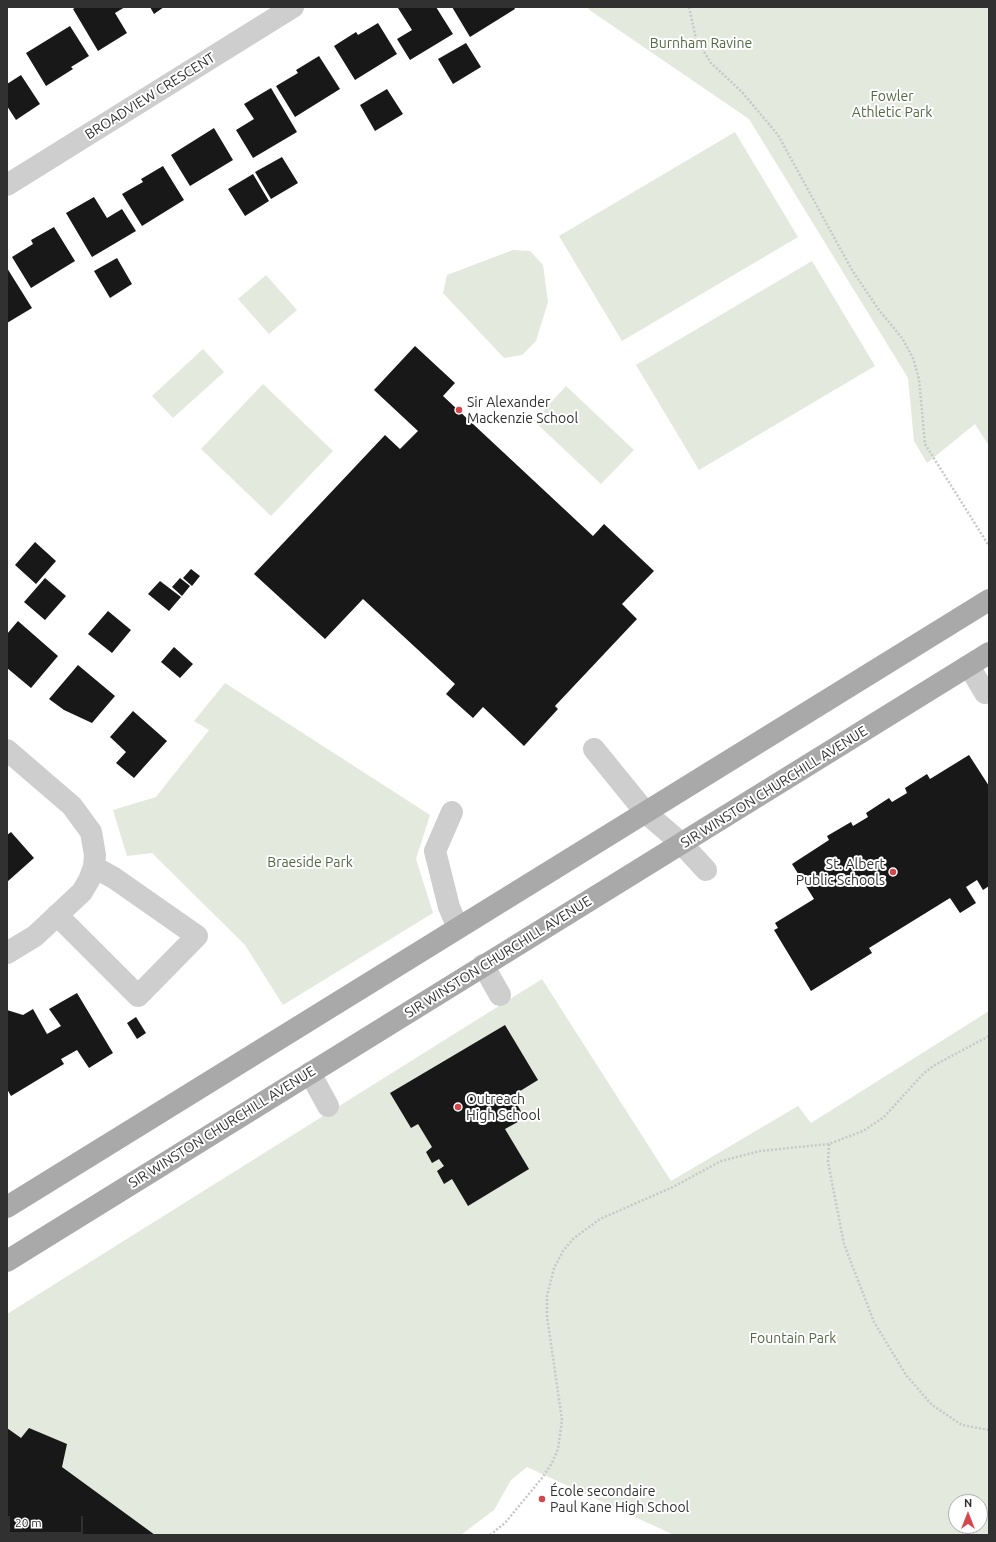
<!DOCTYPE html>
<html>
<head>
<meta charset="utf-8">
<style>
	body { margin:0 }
	#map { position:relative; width:996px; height:1542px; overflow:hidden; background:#fff; font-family:Ubuntu,sans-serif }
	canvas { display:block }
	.frame { position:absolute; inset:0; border:8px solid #313131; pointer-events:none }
	.north { position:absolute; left:948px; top:1494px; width:40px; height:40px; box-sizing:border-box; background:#fff; border:1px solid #adadad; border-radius:50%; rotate:0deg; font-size:11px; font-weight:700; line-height:16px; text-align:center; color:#313131 }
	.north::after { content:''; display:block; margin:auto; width:14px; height:18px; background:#d4464c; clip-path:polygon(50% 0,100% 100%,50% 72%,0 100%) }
	.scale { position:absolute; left:8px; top:1516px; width:75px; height:18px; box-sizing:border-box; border:2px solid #313131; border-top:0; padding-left:5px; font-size:12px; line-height:14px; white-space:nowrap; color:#313131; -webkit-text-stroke:3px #fff; paint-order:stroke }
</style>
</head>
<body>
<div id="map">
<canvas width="996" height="1542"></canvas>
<div class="frame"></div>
<div class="north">N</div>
<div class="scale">20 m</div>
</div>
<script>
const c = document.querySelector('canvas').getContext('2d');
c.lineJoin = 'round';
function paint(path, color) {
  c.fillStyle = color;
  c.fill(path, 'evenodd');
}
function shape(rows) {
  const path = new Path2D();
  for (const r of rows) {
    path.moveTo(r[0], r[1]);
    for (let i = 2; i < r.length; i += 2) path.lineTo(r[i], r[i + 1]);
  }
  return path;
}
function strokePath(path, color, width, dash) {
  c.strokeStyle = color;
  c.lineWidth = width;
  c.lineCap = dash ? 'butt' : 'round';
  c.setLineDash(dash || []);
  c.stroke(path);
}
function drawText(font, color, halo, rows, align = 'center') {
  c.font = font + ' Ubuntu,sans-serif';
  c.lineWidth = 4;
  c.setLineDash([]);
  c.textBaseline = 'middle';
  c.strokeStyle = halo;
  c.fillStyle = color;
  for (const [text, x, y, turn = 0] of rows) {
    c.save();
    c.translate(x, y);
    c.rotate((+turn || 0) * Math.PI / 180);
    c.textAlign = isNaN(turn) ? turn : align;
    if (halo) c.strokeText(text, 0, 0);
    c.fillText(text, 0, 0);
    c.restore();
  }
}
const green = shape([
	[589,7,989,7,989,446,975,424,927,463,914,441,908,378,749,119,588,9],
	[735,132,798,237,622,341,559,236],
	[513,250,530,251,543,265,548,302,536,341,522,355,504,358,443,293,447,275],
	[812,261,875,366,699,470,636,365],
	[266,275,297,310,269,334,238,299],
	[203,349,224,372,173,418,152,396],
	[263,384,333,451,271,516,201,449],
	[566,386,634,450,601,484,534,421],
	[225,683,430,815,416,859,433,913,283,1005,245,945,152,853,127,856,113,810,156,797,209,730,194,721],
	[542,979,671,1181,798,1106,811,1123,989,1011,989,1535,674,1535,527,1467,511,1480,494,1510,461,1535,7,1535,7,1314],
	[956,1502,980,1502,980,1526,956,1526]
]);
const building = shape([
	[76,7,125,7,115,13,127,33,98,51,73,9],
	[150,7,164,7,154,14],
	[399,7,436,7,453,34,410,60,397,39,412,30,398,8],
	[452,7,514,7,515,9,470,37],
	[378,23,397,54,355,80,334,46,356,32,358,35],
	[70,26,89,56,71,67,73,69,46,86,26,53],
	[466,43,481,67,453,84,438,59],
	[319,56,340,89,295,117,276,86,298,73,296,70],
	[21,75,40,104,16,120,7,106,7,84],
	[271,88,297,132,253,158,236,130,254,119,244,104],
	[387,89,403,114,375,131,360,105],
	[214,128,233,160,190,186,171,155],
	[282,157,298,183,271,199,255,172],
	[163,166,184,200,142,226,122,194,143,182,141,179],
	[253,174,269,201,245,216,228,189],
	[94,197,107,218,122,209,136,231,92,257,66,213],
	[54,227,75,261,31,288,12,257,33,244,31,240],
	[117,258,132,284,110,298,94,271],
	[7,268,32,308,7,323],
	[415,346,455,383,443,396,593,536,604,524,654,571,622,604,637,619,555,706,558,709,524,746,483,707,473,718,446,694,455,684,363,599,325,639,254,574,385,435,400,449,418,431,374,390],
	[35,542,56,561,36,584,15,565],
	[191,569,200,576,192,586,183,578],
	[45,578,66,596,45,620,24,602],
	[180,578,190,586,182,596,172,587],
	[160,581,181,597,169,611,148,594],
	[108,611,131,630,112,653,88,634],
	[18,621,58,656,31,688,7,668,7,634],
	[174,647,193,664,180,678,161,662],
	[78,665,115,696,92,723,64,710,49,699],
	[133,711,167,741,134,778,116,763,126,752,110,737],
	[969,755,989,786,989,886,983,890,977,880,966,887,976,903,960,913,950,898,869,948,872,953,811,991,774,930,778,928,775,923,814,899,792,864,829,840,827,836,851,822,853,826,868,817,866,813,889,798,892,802,907,793,905,788,927,774,930,779],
	[11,832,34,858,7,882,7,835],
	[77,993,113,1053,89,1068,77,1050,61,1059,64,1064,11,1096,7,1089,7,1010,23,1015,33,1009,47,1034,61,1026,49,1009],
	[136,1017,146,1033,137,1039,127,1023],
	[505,1025,538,1080,512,1096,525,1118,505,1129,529,1169,468,1206,452,1179,444,1184,437,1171,444,1166,439,1159,432,1163,426,1152,432,1147,418,1124,411,1128,390,1093],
	[7,1428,21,1438,29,1428,67,1444,62,1467,155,1535,7,1535]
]);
const path = shape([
	[689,7,696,39,711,63,742,92,778,135,852,270,879,310,902,338,913,358,919,379,925,444,989,546],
	[829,1144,828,1162,844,1244,874,1322,906,1375,932,1405,962,1425,989,1430],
	[490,1535,505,1523,542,1478,552,1463,558,1449,562,1420,547,1316,547,1296,554,1268,563,1251,574,1238,600,1219,673,1187,721,1161,760,1151,829,1144,863,1131,884,1117,923,1074,933,1066,989,1036]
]);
const minor = shape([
	[7,185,293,7],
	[969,666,985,693],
	[594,749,646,813,681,843,706,870],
	[7,750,72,806,91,832,95,855,94,867,89,880,82,892,35,936,7,953],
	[452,812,435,851,449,907,458,928],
	[57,915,138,996,197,936,114,878,94,867],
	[483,965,500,995],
	[310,1073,328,1106]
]);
const major = shape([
	[7,1207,989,600],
	[7,1261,989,653]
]);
const markers = [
	[459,410,4,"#d4464c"],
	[893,872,4,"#d4464c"],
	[458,1107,4,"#d4464c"],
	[542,1499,4,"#d4464c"]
];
const parkNames = [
	["Burnham Ravine",701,43],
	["Fowler",892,96],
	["Athletic Park",892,112],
	["Braeside Park",310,862],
	["Fountain Park",793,1338]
];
const streetNames = [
	["BROADVIEW CRESCENT",150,96,-32],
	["SIR WINSTON CHURCHILL AVENUE",774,787,-32],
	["SIR WINSTON CHURCHILL AVENUE",498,957,-32],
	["SIR WINSTON CHURCHILL AVENUE",222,1127,-32]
];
const poiNames = [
	["Sir Alexander",467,402],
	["Mackenzie School",467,418],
	["St. Albert",885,864,"right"],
	["Public Schools",885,880,"right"],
	["Outreach",466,1099],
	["High School",466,1115],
	["École secondaire",550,1491],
	["Paul Kane High School",550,1507]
];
paint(green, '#e3e9dd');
paint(building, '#181818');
strokePath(path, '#c8c8c8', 2.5, [2, 2]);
strokePath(minor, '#cecece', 22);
strokePath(major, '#a9a9a9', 22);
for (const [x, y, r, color] of markers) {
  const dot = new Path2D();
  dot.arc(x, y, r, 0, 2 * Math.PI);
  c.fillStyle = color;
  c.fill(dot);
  strokePath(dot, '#fff', 1.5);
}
drawText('14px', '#536842', '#fff', parkNames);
drawText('14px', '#313131', '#fff', streetNames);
drawText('14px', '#313131', '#fff', poiNames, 'left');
</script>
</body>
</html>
